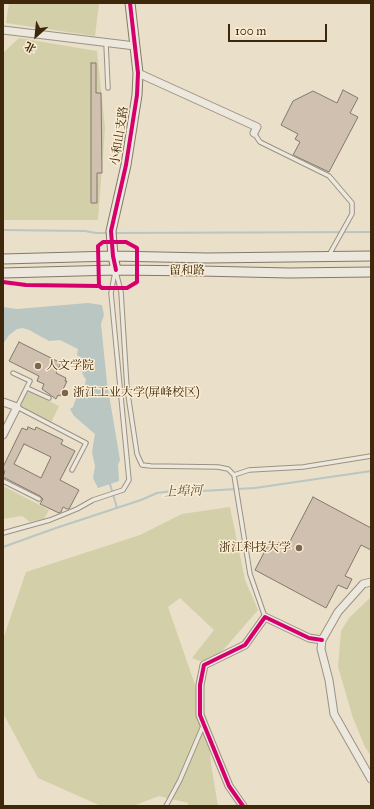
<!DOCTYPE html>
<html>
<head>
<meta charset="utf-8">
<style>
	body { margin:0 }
	#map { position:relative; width:374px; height:809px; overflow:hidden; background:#eadfc9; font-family:"IM FELL Great Primer","Noto Serif SC",serif }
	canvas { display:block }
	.frame { position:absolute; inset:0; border:4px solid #3f270b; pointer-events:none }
	.north { position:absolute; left:16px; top:16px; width:40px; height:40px; -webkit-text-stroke:3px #faedd3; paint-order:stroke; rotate:207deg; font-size:11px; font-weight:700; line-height:16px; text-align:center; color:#3f270b }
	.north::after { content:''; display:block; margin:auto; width:14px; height:18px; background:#3f270b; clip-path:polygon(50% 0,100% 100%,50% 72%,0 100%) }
	.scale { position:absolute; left:228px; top:24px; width:99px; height:18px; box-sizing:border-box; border:2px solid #3f270b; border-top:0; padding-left:5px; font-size:12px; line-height:14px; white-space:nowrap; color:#3f270b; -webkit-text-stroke:3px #faedd3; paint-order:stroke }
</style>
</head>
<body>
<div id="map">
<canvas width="374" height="809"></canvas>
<div class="frame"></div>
<div class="north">北</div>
<div class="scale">100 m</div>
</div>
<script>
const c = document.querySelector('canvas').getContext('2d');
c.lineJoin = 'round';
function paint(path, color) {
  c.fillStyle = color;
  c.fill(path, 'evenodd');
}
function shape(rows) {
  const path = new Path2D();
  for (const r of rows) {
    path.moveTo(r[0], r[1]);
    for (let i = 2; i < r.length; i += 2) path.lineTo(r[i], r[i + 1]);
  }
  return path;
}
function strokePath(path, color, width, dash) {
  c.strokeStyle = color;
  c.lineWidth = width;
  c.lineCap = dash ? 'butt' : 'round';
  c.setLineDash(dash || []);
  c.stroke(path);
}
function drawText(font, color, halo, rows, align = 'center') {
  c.font = font + ' "IM FELL Great Primer","Noto Serif SC",serif';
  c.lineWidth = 3;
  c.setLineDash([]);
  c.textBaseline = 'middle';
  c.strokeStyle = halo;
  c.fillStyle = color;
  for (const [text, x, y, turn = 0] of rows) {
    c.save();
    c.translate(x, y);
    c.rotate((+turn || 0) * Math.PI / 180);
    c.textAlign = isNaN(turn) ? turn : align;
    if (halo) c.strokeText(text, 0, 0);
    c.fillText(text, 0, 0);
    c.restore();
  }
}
const green = shape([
	[9,3,99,3,95,36,6,23],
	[19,38,97,51,105,128,98,220,3,220,3,56,4,52],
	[27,390,59,406,51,423,19,407],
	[3,486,49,510,44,519,30,522,22,516,3,519],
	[230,507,245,580,258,610,210,665,192,658,214,630,180,598,168,607,208,722,211,764,218,806,188,806,188,803,159,796,133,806,101,806,38,778,3,713,3,639,26,572,140,535,182,514],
	[371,597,371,756,365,747,353,718,338,667,341,631,349,618]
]);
const water = shape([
	[88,303,102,305,104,315,101,324,107,383,120,460,118,465,119,481,98,488,93,478,95,466,92,452,95,434,74,416,70,409,73,407,77,396,76,393,84,389,86,379,84,377,81,369,82,358,77,355,78,349,60,340,49,341,29,330,23,328,17,329,9,335,3,344,3,307,17,309]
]);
const stream = shape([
	[3,230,85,231,96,233,107,233],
	[114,233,371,232],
	[110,484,117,508],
	[3,547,56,528,141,500,157,493,179,490,184,492,255,488,371,471]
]);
const building = shape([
	[91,63,96,63,96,93,101,93,102,173,97,173,97,203,91,203,91,63],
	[343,90,358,98,350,113,358,117,329,172,293,155,300,142,295,139,298,134,281,125,293,101,313,91,337,103,343,90],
	[19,342,61,363,56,373,66,378,65,381,67,381,60,396,58,395,56,399,42,389,44,384,37,381,39,376,9,361,19,342],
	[28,427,35,430,36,427,63,440,61,444,75,451,60,480,79,490,69,509,67,509,63,507,61,512,59,513,40,504,43,499,40,496,3,477,5,471,3,470,3,467,22,428,27,430,28,427],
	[24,444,51,457,41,478,14,464,24,444],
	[313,497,371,528,371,550,361,545,345,576,352,579,347,589,338,585,326,608,255,570,270,541,277,544,278,542,287,547,313,497]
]);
const lane = shape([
	[106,43,108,88],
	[254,133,260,142,329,176,352,203,352,214,329,255],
	[116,272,121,292,127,388,137,454,142,465,151,466,218,467,228,469,234,475,250,574,265,617],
	[13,373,30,381,17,407,86,443,72,470],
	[27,388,49,398],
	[234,475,249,470,303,467,371,456],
	[3,481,39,499],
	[3,533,50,520,77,509,93,500,123,490,129,480,111,293,115,272],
	[166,806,180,780,203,726]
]);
const street = shape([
	[3,30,135,46],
	[138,73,257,127,254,133],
	[3,402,17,407,3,435],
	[371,582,363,584,338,612,322,640,321,649,329,680,334,714,371,779],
	[243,806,229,786,200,715,200,685,204,665,245,645,265,617,309,638,322,640]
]);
const secondary = shape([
	[3,259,113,256,207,258,371,256],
	[116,270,113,256,111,231,126,165,137,95,138,73,130,3],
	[3,273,116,270,200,271,289,273,371,272]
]);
const cycleway = shape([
	[103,242,126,242,137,248,137,282,127,288,102,288,99,286,98,246,103,242],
	[116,270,113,256,111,231,126,165,137,95,138,73,130,3],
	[3,282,26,285,99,286],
	[243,806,229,786,200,715,200,685,204,665,245,645,265,617,309,638,322,640]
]);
const markers = [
	[38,366,4,"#7b674e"],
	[65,393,4,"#7b674e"],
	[299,548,4,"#7b674e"]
];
const streetNames = [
	["小和山支路",120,136,-81],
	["留和路",187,271]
];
const poiNames = [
	["人文学院",46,366],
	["浙江工业大学(屏峰校区)",73,393],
	["浙江科技大学",291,548,"right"]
];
const waterNames = [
	["上埠河",183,492,-2]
];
paint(green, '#d3cfa8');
paint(water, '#b9c6c1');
strokePath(stream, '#b9c6c1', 2);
paint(building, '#d0c0b0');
strokePath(building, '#83796a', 1);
strokePath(lane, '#9b9283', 5.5);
strokePath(street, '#9b9283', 9);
strokePath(secondary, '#83796a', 11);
strokePath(lane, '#ede8dd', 3.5);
strokePath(street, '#ede8dd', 7);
strokePath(secondary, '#ede8dd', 9);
strokePath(cycleway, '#d6006c', 4);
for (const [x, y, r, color] of markers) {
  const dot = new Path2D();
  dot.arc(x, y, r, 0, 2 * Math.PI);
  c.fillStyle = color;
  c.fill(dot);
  strokePath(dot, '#faedd3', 1.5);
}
drawText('12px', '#3f270b', '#faedd3', streetNames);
drawText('12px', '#3f270b', '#faedd3', poiNames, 'left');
drawText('italic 13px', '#5d5340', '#faedd3', waterNames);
</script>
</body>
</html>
